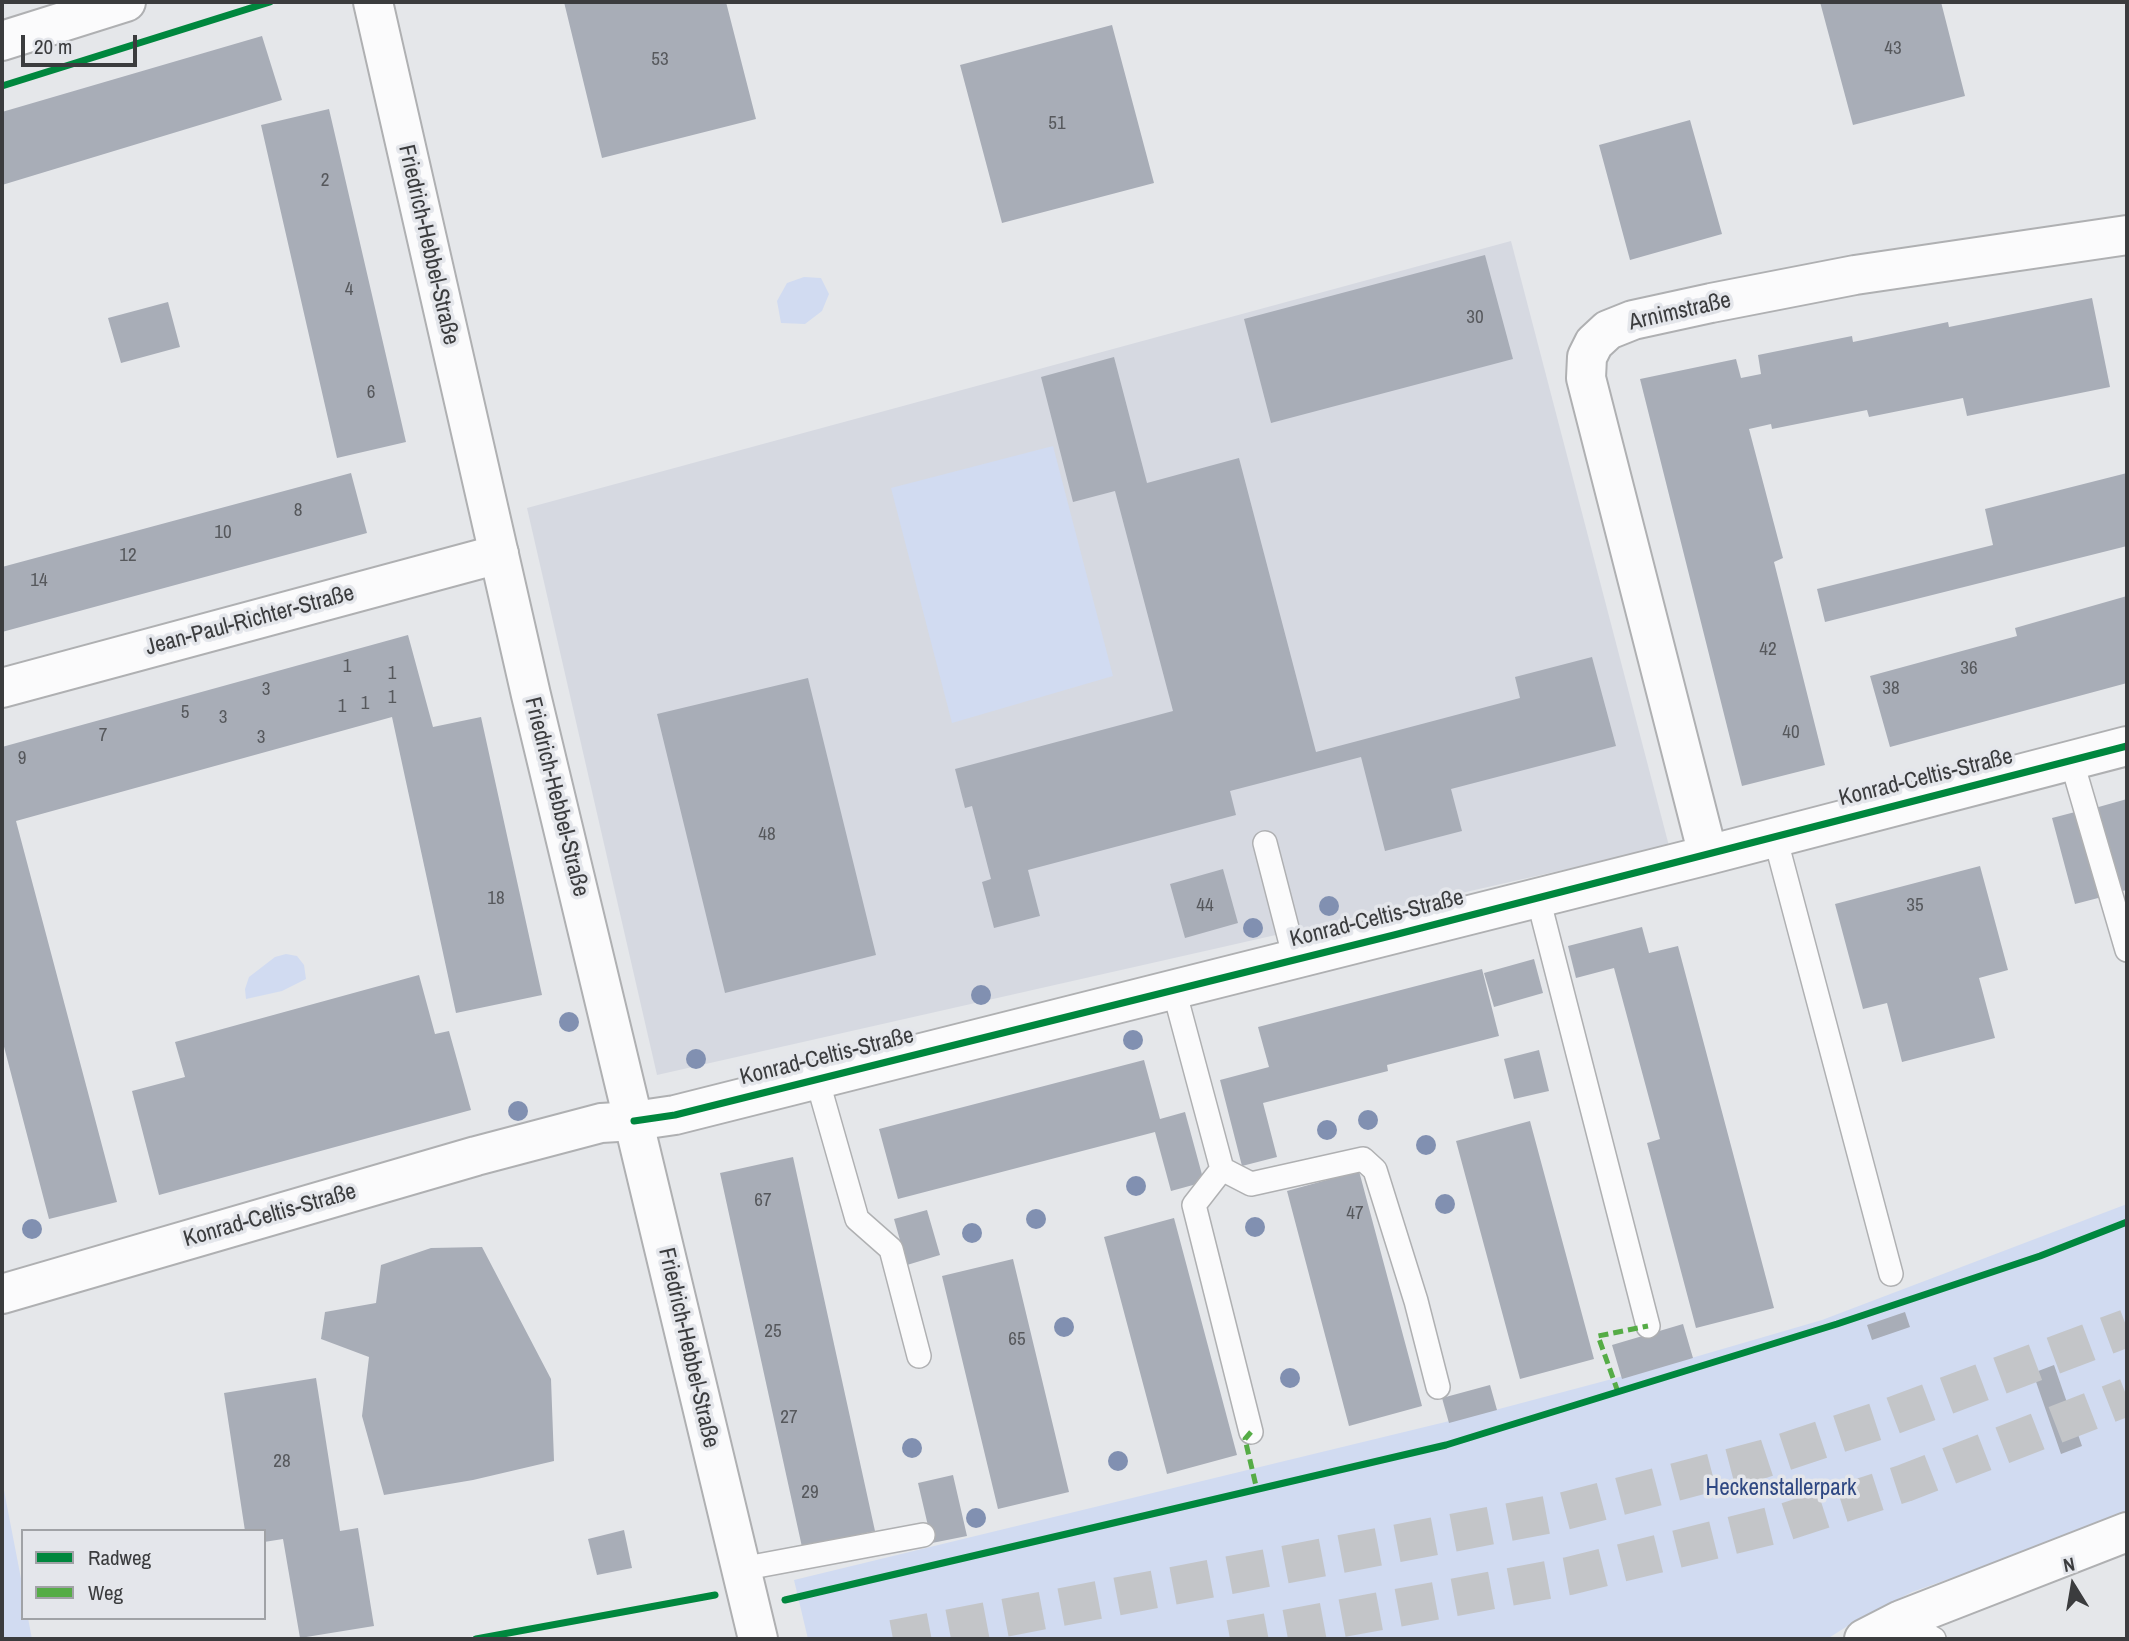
<!DOCTYPE html>
<html>
<head>
<meta charset="utf-8">
<style>
	body { margin:0 }
	#map { position:relative; width:2129px; height:1641px; overflow:hidden; background:#e5e7ea; font-family:"Archivo Narrow",sans-serif }
	canvas { display:block }
	.frame { position:absolute; inset:0; border:4px solid #3b3c3e; pointer-events:none }
	.legend { position:absolute; left:21px; top:1529px; width:245px; height:91px; box-sizing:border-box; background:#e4e6eb; border:2px solid #a0a2a6; margin:0; padding:9px 12px; list-style:none; font-size:21px; color:#3b3c3e }
	.legend li { display:flex; align-items:center; gap:14px; height:35px }
	.legend b { width:35px; border:2px solid #a0a2a6 }
	.north { position:absolute; left:2038px; top:1550px; width:70px; height:70px; -webkit-text-stroke:5px #e4e6eb; paint-order:stroke; rotate:349deg; font-size:19px; font-weight:700; line-height:28px; text-align:center; color:#3b3c3e }
	.north::after { content:''; display:block; margin:auto; width:24px; height:32px; background:#3b3c3e; clip-path:polygon(50% 0,100% 100%,50% 72%,0 100%) }
	.scale { position:absolute; left:21px; top:35px; width:116px; height:32px; box-sizing:border-box; border:4px solid #3b3c3e; border-top:0; padding-left:9px; font-size:21px; line-height:24px; white-space:nowrap; color:#3b3c3e; -webkit-text-stroke:5px #e4e6eb; paint-order:stroke }
</style>
</head>
<body>
<div id="map">
<canvas width="2129" height="1641"></canvas>
<div class="frame"></div>
<ul class="legend">
<li><b style="height:9px;background:#00873e"></b>Radweg</li>
<li><b style="height:9px;background:#55ac46"></b>Weg</li>
</ul>
<div class="north">N</div>
<div class="scale">20 m</div>
</div>
<script>
const c = document.querySelector('canvas').getContext('2d');
c.lineJoin = 'round';
function paint(path, color) {
  c.fillStyle = color;
  c.fill(path, 'evenodd');
}
function shape(rows) {
  const path = new Path2D();
  for (const r of rows) {
    path.moveTo(r[0], r[1]);
    for (let i = 2; i < r.length; i += 2) path.lineTo(r[i], r[i + 1]);
  }
  return path;
}
function strokePath(path, color, width, dash) {
  c.strokeStyle = color;
  c.lineWidth = width;
  c.lineCap = dash ? 'butt' : 'round';
  c.setLineDash(dash || []);
  c.stroke(path);
}
function drawText(font, color, halo, rows, align = 'center') {
  c.font = font + ' "Archivo Narrow",sans-serif';
  c.lineWidth = 7;
  c.setLineDash([]);
  c.textBaseline = 'middle';
  c.strokeStyle = halo;
  c.fillStyle = color;
  for (const [text, x, y, turn = 0] of rows) {
    c.save();
    c.translate(x, y);
    c.rotate((+turn || 0) * Math.PI / 180);
    c.textAlign = isNaN(turn) ? turn : align;
    if (halo) c.strokeText(text, 0, 0);
    c.fillText(text, 0, 0);
    c.restore();
  }
}
const built = shape([
	[1511,241,1669,846,657,1075,527,508]
]);
const green = shape([
	[804,277,821,278,829,294,822,311,805,324,781,323,777,301,787,283],
	[1053,446,1113,676,952,723,891,488],
	[286,954,297,956,304,965,306,979,282,991,246,999,245,989,249,977,275,957],
	[2127,1204,2127,1516,1912,1592,1857,1620,1827,1639,808,1639,794,1580,1499,1409,1695,1357,1822,1320],
	[2,1480,23,1589,23,1618,28,1618,32,1639,2,1639]
]);
const building = shape([
	[564,2,726,2,756,119,602,158],
	[1820,2,1941,2,1965,96,1853,125],
	[1112,25,1154,183,1002,223,960,65],
	[262,36,282,100,2,185,2,112],
	[329,109,406,442,337,458,261,125],
	[1690,120,1722,234,1630,260,1599,145],
	[1485,255,1513,359,1271,423,1244,319],
	[2092,298,2110,387,1967,416,1963,398,1869,417,1867,410,1772,429,1771,424,1749,429,1783,558,1774,562,1825,765,1742,786,1640,379,1736,359,1741,378,1761,374,1758,355,1852,336,1853,342,1948,322,1949,327],
	[168,302,180,347,121,363,108,318],
	[1114,357,1147,483,1239,458,1316,752,1520,698,1515,677,1592,657,1616,746,1451,789,1462,831,1385,851,1361,757,1230,791,1236,815,1028,870,1040,916,994,928,982,882,991,879,972,806,965,808,955,769,1173,711,1115,491,1073,502,1041,377],
	[351,473,367,533,2,632,2,567],
	[2127,473,2127,546,1825,622,1817,589,1993,545,1985,509],
	[2127,596,2127,683,1890,747,1870,676,2017,636,2015,628],
	[408,635,433,727,481,717,542,995,456,1013,392,717,16,821,117,1202,49,1219,2,1039,2,747],
	[808,678,876,955,725,993,657,714],
	[2127,799,2127,890,2118,892,2095,808],
	[2079,811,2102,897,2075,904,2052,818],
	[1980,866,2008,970,1979,978,1995,1038,1902,1062,1887,1003,1863,1009,1835,904],
	[1223,869,1238,923,1185,938,1170,884],
	[1642,927,1649,953,1678,946,1774,1308,1696,1328,1647,1143,1660,1139,1614,968,1576,978,1568,946],
	[1534,959,1543,993,1494,1007,1484,973],
	[1482,969,1499,1036,1387,1065,1388,1071,1263,1103,1277,1157,1242,1166,1220,1080,1269,1067,1258,1027],
	[419,975,435,1034,449,1031,471,1110,159,1195,132,1091,185,1077,175,1042],
	[1539,1050,1549,1091,1514,1099,1504,1059],
	[1144,1060,1160,1119,1185,1112,1204,1182,1171,1191,1155,1132,898,1199,879,1129],
	[1530,1121,1594,1359,1520,1379,1456,1141],
	[793,1157,875,1531,802,1547,720,1173],
	[1359,1171,1422,1406,1349,1426,1287,1191],
	[927,1210,940,1255,907,1265,894,1219],
	[1174,1218,1237,1455,1167,1474,1104,1237],
	[482,1247,551,1379,554,1461,473,1480,384,1495,362,1416,369,1357,321,1339,325,1312,376,1303,381,1265,431,1248],
	[1013,1259,1069,1492,998,1509,942,1276],
	[1905,1312,1910,1327,1872,1340,1867,1325],
	[1683,1324,1693,1358,1622,1379,1612,1345],
	[2054,1365,2082,1446,2061,1454,2033,1373],
	[316,1378,340,1531,358,1528,374,1626,300,1638,283,1539,264,1542,264,1531,245,1531,224,1393],
	[1490,1385,1497,1410,1449,1423,1442,1398],
	[953,1475,967,1536,932,1543,918,1483],
	[624,1530,632,1568,597,1575,588,1539]
]);
const highwayTunnel = shape([
	[893,1639,1557,1513,1763,1459,1884,1419,2127,1328],
	[1230,1639,1569,1576,1782,1523,1905,1483,2127,1397]
]);
const lane = shape([
	[2071,759,2127,950],
	[1775,837,1891,1274],
	[1265,843,1295,959],
	[1538,898,1648,1326],
	[1174,990,1222,1169,1194,1205,1251,1432],
	[817,1079,857,1219,891,1249,919,1356],
	[1222,1169,1251,1184,1363,1159,1375,1170,1416,1301,1438,1387],
	[741,1569,923,1535],
	[1901,1620,1934,1639]
]);
const street = shape([
	[2,41,126,2],
	[2,688,499,554],
	[1708,855,1586,378,1587,357,1594,343,1608,330,1633,320,1711,303,1855,275,2127,235],
	[2,1294,476,1156,601,1123,634,1121,675,1115,1708,855,2127,746],
	[1864,1639,1901,1620,2127,1532]
]);
const secondary = shape([
	[373,2,531,695,758,1639]
]);
const quiet = shape([
	[1618,1392,1598,1336,1648,1326],
	[1251,1432,1245,1439,1257,1490]
]);
const cycleway = shape([
	[2,86,270,2],
	[634,1121,675,1115,1394,935,2127,746],
	[785,1600,1446,1445,1837,1324,2040,1256,2127,1222],
	[476,1639,715,1595]
]);
const trees = [
	[1329,906],
	[1253,928],
	[981,995],
	[569,1022],
	[1133,1040],
	[696,1059],
	[518,1111],
	[1368,1120],
	[1327,1130],
	[1426,1145],
	[1136,1186],
	[1445,1204],
	[1036,1219],
	[1255,1227],
	[32,1229],
	[972,1233],
	[1064,1327],
	[1290,1378],
	[912,1448],
	[1118,1461],
	[976,1518]
];
const numberNames = [
	["43",1893,49],
	["53",660,60],
	["51",1057,124],
	["2",325,181],
	["4",349,290],
	["30",1475,318],
	["6",371,393],
	["8",298,511],
	["10",223,533],
	["12",128,556],
	["14",39,581],
	["42",1768,650],
	["1",347,667],
	["36",1969,669],
	["1",392,674],
	["38",1891,689],
	["3",266,690],
	["1",392,698],
	["1",365,704],
	["1",342,707],
	["5",185,713],
	["3",223,718],
	["40",1791,733],
	["7",103,736],
	["3",261,738],
	["9",22,759],
	["48",767,835],
	["18",496,899],
	["44",1205,906],
	["35",1915,906],
	["67",763,1201],
	["47",1355,1214],
	["25",773,1332],
	["65",1017,1340],
	["27",789,1418],
	["28",282,1462],
	["29",810,1493]
];
const streetNames = [
	["Friedrich-Hebbel-Straße",428,245,77],
	["Arnimstraße",1680,312,-13],
	["Jean-Paul-Richter-Straße",250,621,-15],
	["Konrad-Celtis-Straße",1926,778,-14],
	["Friedrich-Hebbel-Straße",556,797,76],
	["Konrad-Celtis-Straße",1377,919,-14],
	["Konrad-Celtis-Straße",827,1057,-14],
	["Konrad-Celtis-Straße",270,1216,-16],
	["Friedrich-Hebbel-Straße",688,1348,77]
];
const parkNames = [
	["Heckenstallerpark",1781,1489]
];
paint(built, '#d6d9e1');
paint(green, '#d1dbf1');
paint(building, '#a8adb7');
strokePath(highwayTunnel, '#c3c5c8', 38, [38, 19]);
strokePath(lane, '#afb0b2', 26);
strokePath(street, '#afb0b2', 42);
strokePath(secondary, '#afb0b2', 42);
strokePath(lane, '#fbfbfc', 23);
strokePath(street, '#fbfbfc', 38);
strokePath(secondary, '#fbfbfc', 38);
strokePath(quiet, '#55ac46', 5, [10, 5]);
strokePath(cycleway, '#00873e', 7);
c.fillStyle = '#8190b1';
for (const [x, y] of trees) {
  c.beginPath();
  c.arc(x, y, 10, 0, 2 * Math.PI);
  c.fill();
}
drawText('19px', '#56585c', null, numberNames);
drawText('23px', '#3b3c3e', '#e4e6eb', streetNames);
drawText('23px', '#2f4883', '#e4e6eb', parkNames);
</script>
</body>
</html>
